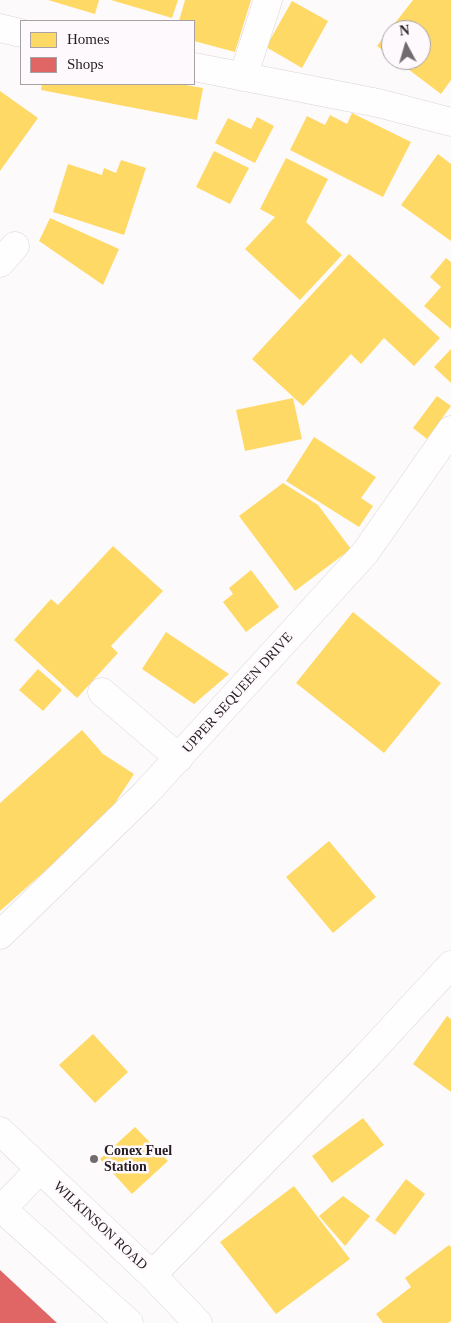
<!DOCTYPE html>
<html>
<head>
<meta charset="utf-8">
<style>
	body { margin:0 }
	#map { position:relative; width:451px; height:1323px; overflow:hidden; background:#fdfafc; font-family:"Times New Roman",serif }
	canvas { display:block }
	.legend { position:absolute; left:20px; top:20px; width:175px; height:65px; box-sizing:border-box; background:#fef9fc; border:1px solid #a7a1a4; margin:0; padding:6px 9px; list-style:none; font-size:15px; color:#251d21 }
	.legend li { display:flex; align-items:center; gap:10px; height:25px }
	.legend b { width:25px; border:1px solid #a7a1a4 }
	.north { position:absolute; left:381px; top:20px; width:50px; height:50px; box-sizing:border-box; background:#fef9fc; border:1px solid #a7a1a4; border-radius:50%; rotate:354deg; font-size:14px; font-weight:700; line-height:20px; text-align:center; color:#251d21 }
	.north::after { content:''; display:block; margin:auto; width:18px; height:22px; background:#716a6e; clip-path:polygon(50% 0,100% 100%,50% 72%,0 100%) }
</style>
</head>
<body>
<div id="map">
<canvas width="451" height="1323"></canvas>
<ul class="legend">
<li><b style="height:14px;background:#ffd966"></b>Homes</li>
<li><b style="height:14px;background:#e06666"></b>Shops</li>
</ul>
<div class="north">N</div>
</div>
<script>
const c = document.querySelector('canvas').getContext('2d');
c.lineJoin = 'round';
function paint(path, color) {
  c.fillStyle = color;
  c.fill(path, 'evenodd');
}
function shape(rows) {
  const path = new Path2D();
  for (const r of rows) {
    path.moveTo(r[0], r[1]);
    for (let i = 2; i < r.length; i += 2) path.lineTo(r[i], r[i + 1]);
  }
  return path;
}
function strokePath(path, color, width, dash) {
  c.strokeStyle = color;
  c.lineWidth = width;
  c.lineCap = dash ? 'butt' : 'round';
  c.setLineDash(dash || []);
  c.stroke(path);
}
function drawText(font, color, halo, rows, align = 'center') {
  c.font = font + ' "Times New Roman",serif';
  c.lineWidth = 5;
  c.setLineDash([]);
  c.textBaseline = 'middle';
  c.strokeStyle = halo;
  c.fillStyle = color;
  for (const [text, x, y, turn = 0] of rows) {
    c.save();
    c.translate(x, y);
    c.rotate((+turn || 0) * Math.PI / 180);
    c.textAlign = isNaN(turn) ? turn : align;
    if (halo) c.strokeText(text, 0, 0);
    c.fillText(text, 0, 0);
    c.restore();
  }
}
const homes = shape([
	[48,0,99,0,95,14],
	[111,0,178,0,172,18],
	[185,0,251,0,235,52,194,41,194,21,179,21],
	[413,0,451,0,451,80,441,94,396,60,421,60,421,30,391,30,391,56,377,46],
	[292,1,328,21,302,68,266,47],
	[42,84,180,84,203,88,197,120,41,90],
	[0,91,38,118,0,171],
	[352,113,411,142,383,197,290,150,307,116,325,125,330,115,347,124],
	[257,117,274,126,255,163,215,143,228,118,251,129],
	[214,151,249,168,230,204,196,187],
	[438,154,451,164,451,241,401,205],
	[286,158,328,179,306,222,342,255,300,300,245,249,275,217,260,209],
	[121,160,146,168,124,235,53,212,68,164,102,175,104,168,116,173],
	[50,218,119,249,103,285,39,241],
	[349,254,440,338,414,366,384,338,361,364,351,354,303,406,252,359],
	[446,258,451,262,451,329,424,306,441,287,430,277],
	[451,349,451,383,434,367],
	[437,396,451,406,427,439,413,428],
	[293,398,302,439,245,451,236,410],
	[314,437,376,477,361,498,373,506,359,527,286,481],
	[283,483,318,505,351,549,295,591,239,516],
	[113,546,163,591,111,646,118,653,77,698,14,640,51,599,58,605],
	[251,570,279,607,246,632,223,602,233,594,229,588],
	[353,612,441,683,384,753,296,683],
	[166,632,229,674,194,704,142,669],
	[38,669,62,690,43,711,19,690],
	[82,730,103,754,134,774,106,817,0,911,0,803],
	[329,841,376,897,333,933,286,877],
	[447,1016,451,1019,451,1092,413,1064],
	[93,1034,128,1072,95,1103,59,1065],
	[363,1118,384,1145,332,1183,312,1156],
	[135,1127,168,1161,132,1194,100,1159],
	[406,1179,425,1194,395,1235,375,1220],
	[294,1186,350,1259,276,1314,220,1242],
	[343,1196,370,1216,345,1246,319,1216],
	[449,1245,451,1247,451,1321,448,1323,383,1323,376,1314,411,1287,405,1278]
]);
const shops = shape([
	[0,1270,57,1323,0,1323]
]);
const minor = shape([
	[0,28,21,33],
	[194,67,378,103,451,122],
	[243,77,268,0],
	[0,263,15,246],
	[102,692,179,758],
	[0,935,145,794,365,553,451,430],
	[152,1275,365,1058,451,965]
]);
const major = shape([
	[0,1131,152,1275,198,1323],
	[0,1207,129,1323],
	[2,1209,40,1169]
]);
const markers = [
	[94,1159,5,"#716a6e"]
];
const streetNames = [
	["UPPER SEQUEEN DRIVE",238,693,-48],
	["WILKINSON ROAD",100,1226,43]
];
const poiNames = [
	["Conex Fuel",104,1151],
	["Station",104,1167]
];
paint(homes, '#ffd966');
paint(shops, '#e06666');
strokePath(minor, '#d9d4d7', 29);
strokePath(major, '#d9d4d7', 29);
strokePath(minor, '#fffeff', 28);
strokePath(major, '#fffeff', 28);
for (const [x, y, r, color] of markers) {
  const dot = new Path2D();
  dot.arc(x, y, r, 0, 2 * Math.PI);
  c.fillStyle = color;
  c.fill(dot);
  strokePath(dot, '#fef9fc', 2);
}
drawText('14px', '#251d21', '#fef9fc', streetNames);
drawText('bold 14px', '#251d21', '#fef9fc', poiNames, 'left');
</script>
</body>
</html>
